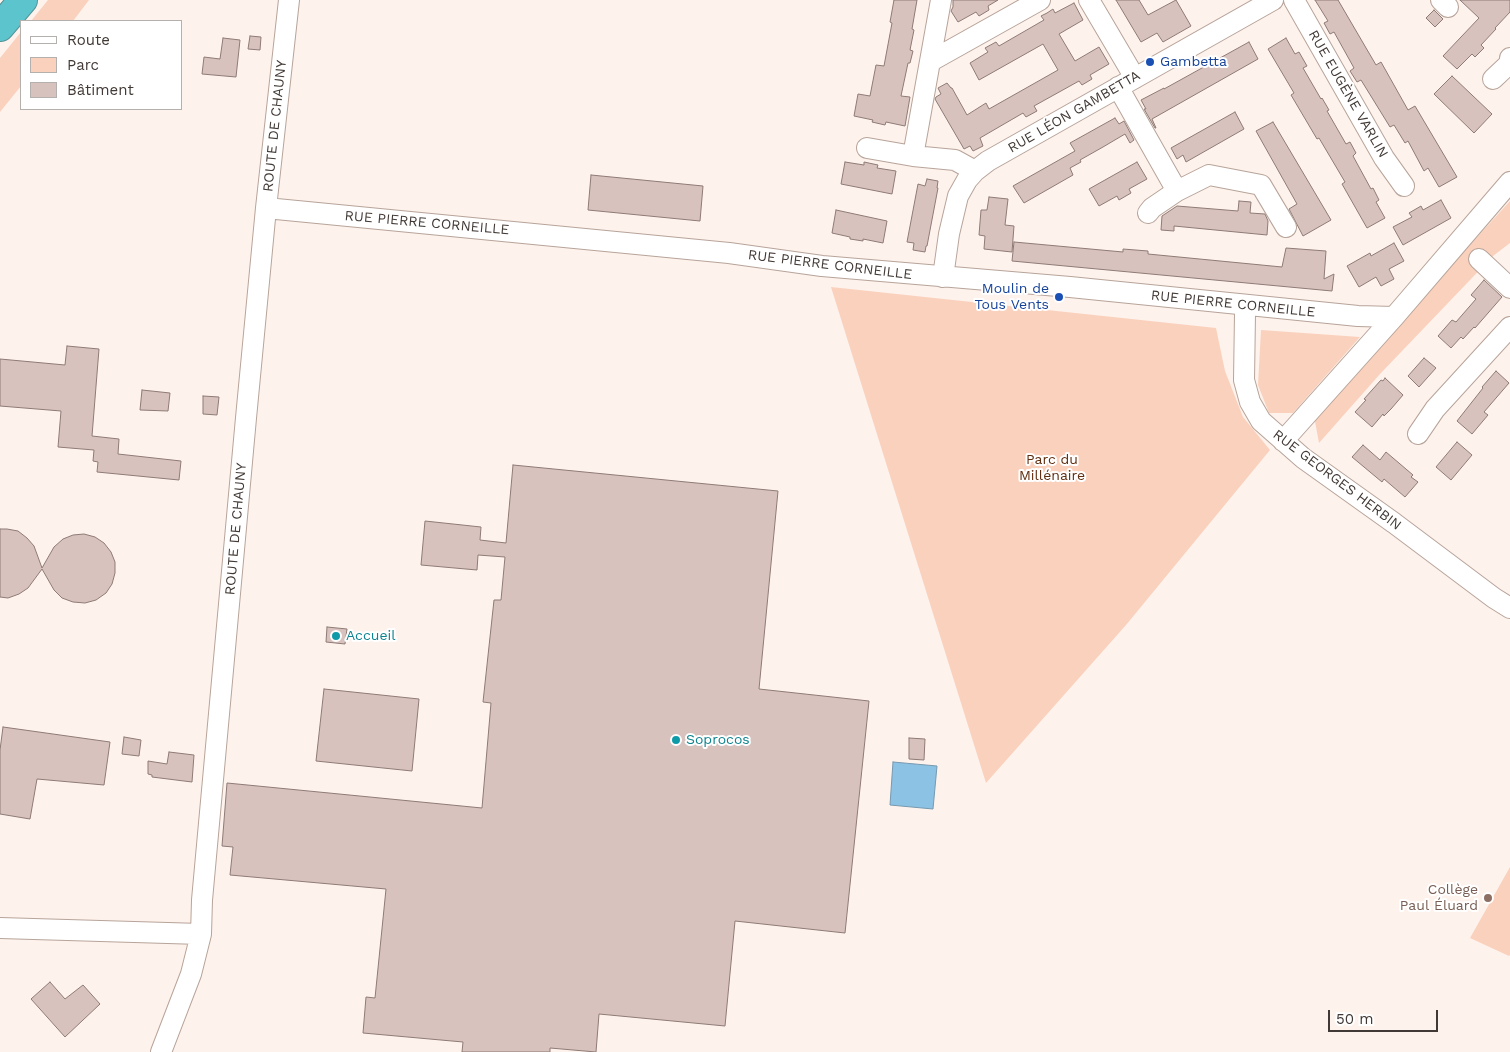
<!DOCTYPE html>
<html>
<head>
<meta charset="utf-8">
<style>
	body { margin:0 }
	#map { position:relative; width:1510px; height:1052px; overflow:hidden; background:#fef2ec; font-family:"Work Sans",sans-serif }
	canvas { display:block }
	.legend { position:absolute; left:20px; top:20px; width:162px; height:90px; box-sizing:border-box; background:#fff; border:1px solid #b3b0ae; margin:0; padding:6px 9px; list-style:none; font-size:15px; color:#413935 }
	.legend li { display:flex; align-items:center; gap:10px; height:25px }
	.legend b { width:25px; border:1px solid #b3b0ae }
	.scale { position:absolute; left:1328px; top:1010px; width:110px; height:22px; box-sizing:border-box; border:2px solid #413935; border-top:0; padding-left:6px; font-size:15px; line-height:18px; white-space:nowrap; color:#413935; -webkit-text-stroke:4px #fff; paint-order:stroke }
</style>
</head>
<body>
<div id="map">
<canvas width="1510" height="1052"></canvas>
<ul class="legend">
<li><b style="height:6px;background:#fff"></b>Route</li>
<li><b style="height:14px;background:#fad1bd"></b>Parc</li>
<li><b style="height:14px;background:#d8c2be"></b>Bâtiment</li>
</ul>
<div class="scale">50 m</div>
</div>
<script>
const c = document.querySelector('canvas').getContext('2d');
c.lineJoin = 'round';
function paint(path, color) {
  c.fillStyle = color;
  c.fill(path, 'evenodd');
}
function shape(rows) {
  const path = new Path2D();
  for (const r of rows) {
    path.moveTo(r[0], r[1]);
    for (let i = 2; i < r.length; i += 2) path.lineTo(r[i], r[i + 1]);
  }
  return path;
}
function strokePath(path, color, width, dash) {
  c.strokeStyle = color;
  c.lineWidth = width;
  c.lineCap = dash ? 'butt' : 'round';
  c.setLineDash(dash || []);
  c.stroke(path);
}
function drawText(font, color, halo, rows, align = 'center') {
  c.font = font + ' "Work Sans",sans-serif';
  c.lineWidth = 4;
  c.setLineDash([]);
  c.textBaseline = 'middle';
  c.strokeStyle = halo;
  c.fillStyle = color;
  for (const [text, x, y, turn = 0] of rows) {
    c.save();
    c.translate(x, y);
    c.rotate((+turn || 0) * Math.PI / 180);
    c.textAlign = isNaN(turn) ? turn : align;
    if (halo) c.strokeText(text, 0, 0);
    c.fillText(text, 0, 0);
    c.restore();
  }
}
const green = shape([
	[48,0,89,0,73,21,31,21],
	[21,32,21,86,0,112,0,58],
	[1510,201,1510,243,1493,256,1380,374,1319,443,1314,416],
	[831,287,1216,328,1225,371,1243,417,1270,450,1126,625,986,783],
	[1261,330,1360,337,1293,413,1269,413,1258,385],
	[1510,867,1510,955,1509,956,1470,938]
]);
const water = shape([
	[893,762,937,766,933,809,890,805,893,762]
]);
const building = shape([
	[894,0,917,0,912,29,914,30,910,50,913,51,910,63,908,63,901,96,910,97,905,126,886,122,885,125,872,122,873,120,854,116,858,94,870,96,876,65,884,66,892,23,890,22,894,0],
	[953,0,998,0,988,6,989,10,979,16,976,12,958,22,951,11,953,7,953,0],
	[1116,0,1139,0,1148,15,1176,0,1191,26,1163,42,1157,33,1141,42,1116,0],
	[1315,0,1338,0,1376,65,1381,62,1408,110,1415,106,1457,177,1439,187,1428,168,1424,171,1408,141,1405,143,1394,125,1390,127,1361,80,1357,82,1350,71,1354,68,1334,32,1330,34,1324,23,1328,21,1315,0],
	[1460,0,1510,0,1510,12,1495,28,1496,29,1481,45,1484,48,1475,57,1472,54,1457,69,1443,56,1479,18,1460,0],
	[1074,3,1083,20,1059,34,1075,61,1099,47,1109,64,1090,75,1092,79,1082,85,1079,81,1034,106,1037,111,1026,117,1023,113,980,138,983,146,973,151,970,146,964,149,935,99,936,97,941,94,938,88,947,83,951,88,952,88,967,115,986,103,989,109,1058,70,1043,44,979,80,970,63,988,52,985,48,996,42,999,46,1044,20,1041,16,1047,13,1053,9,1055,13,1074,3],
	[1434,10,1443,19,1435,27,1426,18,1434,10],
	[250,36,261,37,260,50,248,49,250,36],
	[223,38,240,40,236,77,202,74,204,57,220,59,223,38],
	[1286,38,1295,54,1299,52,1307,66,1303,68,1321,99,1322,98,1329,110,1327,111,1346,144,1350,142,1356,153,1353,156,1371,189,1373,188,1379,200,1376,202,1385,218,1367,228,1342,184,1345,182,1319,138,1317,139,1291,95,1294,93,1268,49,1286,38],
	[1249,42,1258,59,1152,119,1156,128,1155,128,1144,109,1146,109,1141,100,1164,88,1164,89,1249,42],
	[1452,76,1492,114,1474,133,1434,94,1452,76],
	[1235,112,1244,129,1186,162,1183,155,1177,159,1171,148,1235,112],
	[1115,118,1119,124,1124,121,1134,140,1130,143,1125,134,1103,147,1080,160,1081,162,1070,168,1073,175,1024,203,1013,186,1075,151,1070,143,1115,118],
	[1273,122,1331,220,1303,236,1289,209,1297,204,1256,131,1273,122],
	[845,162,864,165,864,162,878,165,877,168,896,171,892,194,841,184,845,162],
	[1137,162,1147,179,1129,189,1131,193,1119,200,1117,196,1099,206,1089,189,1137,162],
	[591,175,703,186,700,221,588,210,591,175],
	[927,179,938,181,937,188,938,188,927,246,926,246,925,252,913,250,914,243,907,242,918,184,925,186,927,179],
	[989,197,1008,199,1005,225,1014,226,1012,252,984,249,985,236,979,235,981,210,987,210,989,197],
	[1441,200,1451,218,1403,245,1393,227,1412,217,1409,213,1421,206,1423,210,1441,200],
	[1239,201,1251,202,1250,213,1265,214,1268,221,1267,235,1174,226,1174,231,1161,230,1162,216,1177,206,1238,211,1239,201],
	[836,210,887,221,883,243,863,239,863,241,850,239,850,237,832,233,836,210],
	[1014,242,1123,252,1123,249,1148,251,1148,254,1282,267,1286,248,1326,251,1324,279,1334,274,1332,291,1012,261,1014,242],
	[1394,243,1404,261,1389,269,1394,279,1381,286,1376,277,1359,287,1347,266,1370,253,1371,256,1394,243],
	[1484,280,1502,297,1475,328,1474,327,1463,339,1461,337,1451,348,1438,336,1452,320,1456,322,1476,299,1471,295,1484,280],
	[67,346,99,349,92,436,119,439,118,454,181,461,179,480,97,472,98,462,93,461,94,450,58,447,61,411,0,406,0,359,65,365,67,346],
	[1424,358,1436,368,1419,387,1408,376,1424,358],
	[1496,371,1509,383,1484,412,1488,415,1472,434,1457,421,1483,388,1482,387,1496,371],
	[1385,378,1403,395,1391,409,1384,416,1383,414,1372,427,1355,412,1366,400,1364,399,1381,380,1383,381,1385,378],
	[142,390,170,393,168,411,140,410,142,390],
	[203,396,219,397,217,415,203,414,203,396],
	[1457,442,1472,455,1451,480,1436,467,1457,442],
	[1363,445,1380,460,1386,452,1413,475,1411,477,1418,482,1405,497,1384,479,1382,482,1352,457,1363,445],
	[513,465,778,491,759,689,869,701,845,933,735,921,725,1026,599,1014,596,1052,550,1048,550,1052,462,1052,463,1042,363,1033,366,997,375,998,386,889,230,875,233,847,222,846,227,783,482,808,491,703,483,702,494,600,501,600,505,557,478,555,477,570,421,565,425,521,481,527,480,540,506,543,513,465],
	[0,529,7,529,18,531,27,538,34,546,42,568,54,547,63,539,73,535,84,534,95,537,104,543,111,552,115,562,115,573,112,584,106,593,96,600,85,603,73,602,62,598,54,590,42,569,28,588,19,594,8,598,0,597,0,529],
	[327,627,347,629,345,644,326,642,327,627],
	[324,689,419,699,412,771,316,761,324,689],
	[3,727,110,742,104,785,37,779,30,819,0,814,0,750,3,727],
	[124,737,141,740,139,756,122,754,124,737],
	[909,738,925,739,924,760,909,759,909,738],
	[169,752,194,755,192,782,152,777,152,775,148,774,148,761,167,764,169,752],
	[50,982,65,999,83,985,100,1004,65,1037,31,999,50,982]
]);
const minor = shape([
	[1089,0,1135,78],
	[1294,0,1384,158,1404,186],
	[1441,0,1448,7],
	[931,61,1040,0],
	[1493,79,1510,63,1510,58],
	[1118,87,1177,191,1209,175,1261,185,1286,227],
	[867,148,913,156,955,160,975,171],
	[913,156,941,0],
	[266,208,729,253,822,266,1070,287,1358,316,1394,317],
	[1148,213,1152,208,1177,191],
	[1479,259,1510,288],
	[943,277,949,234,958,196,967,180,975,171,988,161,1273,0],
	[1247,306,1245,314,1244,380,1250,402,1261,421,1303,458,1394,523,1494,598,1510,608],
	[1418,434,1435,409,1510,327],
	[1283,441,1394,317,1510,182],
	[0,928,201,934],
	[161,1052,191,974,201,934,202,900,246,418,266,208,289,0]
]);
const highway = shape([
	[0,27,23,0]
]);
const markers = [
	[1150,62,5,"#1a4fb4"],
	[1059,297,5,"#1a4fb4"],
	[336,636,5,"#0f9aa8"],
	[676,740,5,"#0f9aa8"],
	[1488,898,5,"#8d6e63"]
];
const transitNames = [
	["Gambetta",1160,62],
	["Moulin de",1049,289,"right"],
	["Tous Vents",1049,305,"right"]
];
const streetNames = [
	["RUE EUGÈNE VARLIN",1348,94,60],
	["RUE LÉON GAMBETTA",1074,112,-30],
	["ROUTE DE CHAUNY",275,126,-84],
	["RUE PIERRE CORNEILLE",427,223,5],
	["RUE PIERRE CORNEILLE",830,265,7],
	["RUE PIERRE CORNEILLE",1233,304,6],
	["RUE GEORGES HERBIN",1337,480,37],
	["ROUTE DE CHAUNY",236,529,-85]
];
const parkNames = [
	["Parc du",1052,460],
	["Millénaire",1052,476]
];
const cultureNames = [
	["Accueil",346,636],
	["Soprocos",686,740]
];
const educationNames = [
	["Collège",1478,890],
	["Paul Éluard",1478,906]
];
paint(green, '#fad1bd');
paint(water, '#8cc2e4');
strokePath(water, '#7699b0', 1);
paint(building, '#d8c2be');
strokePath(building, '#8e7a76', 1);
strokePath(minor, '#b7a49a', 22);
strokePath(highway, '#539398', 30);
strokePath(minor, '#fff', 20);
strokePath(highway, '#5cc4cd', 28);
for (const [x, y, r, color] of markers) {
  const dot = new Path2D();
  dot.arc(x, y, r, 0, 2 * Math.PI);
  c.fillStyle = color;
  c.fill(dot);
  strokePath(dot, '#fff', 2);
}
drawText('14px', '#164399', '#fff', transitNames, 'left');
drawText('14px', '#413935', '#fff', streetNames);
drawText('14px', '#602e10', '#fff', parkNames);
drawText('14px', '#0d838f', '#fff', cultureNames, 'left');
drawText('14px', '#785e54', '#fff', educationNames, 'right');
</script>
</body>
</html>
